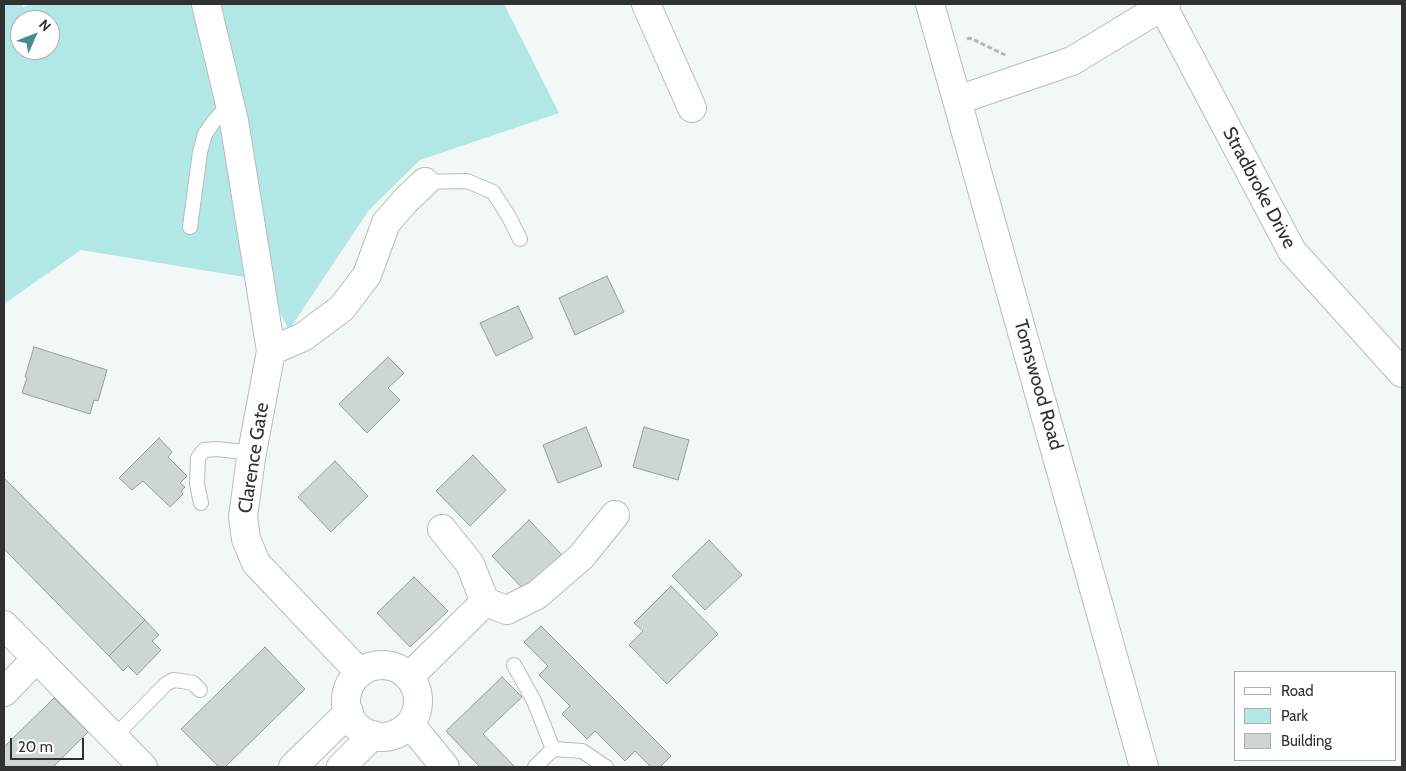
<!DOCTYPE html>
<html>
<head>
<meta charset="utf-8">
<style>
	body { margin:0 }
	#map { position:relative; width:1406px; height:771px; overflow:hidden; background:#f1f8f7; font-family:Cabin,sans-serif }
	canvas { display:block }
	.frame { position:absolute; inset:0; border:5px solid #2f3231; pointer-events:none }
	.legend { position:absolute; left:1234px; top:671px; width:162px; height:90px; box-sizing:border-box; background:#fff; border:1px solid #acadad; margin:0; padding:6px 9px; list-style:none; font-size:15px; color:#2f3231 }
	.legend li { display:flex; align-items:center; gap:10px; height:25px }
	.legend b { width:25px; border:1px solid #acadad }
	.north { position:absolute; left:10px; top:10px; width:50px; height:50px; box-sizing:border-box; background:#fff; border:1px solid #acadad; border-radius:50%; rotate:46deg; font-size:14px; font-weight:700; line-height:20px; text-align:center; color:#2f3231 }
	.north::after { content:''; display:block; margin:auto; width:18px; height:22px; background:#468e8b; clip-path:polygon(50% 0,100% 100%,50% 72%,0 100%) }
	.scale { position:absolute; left:10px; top:738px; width:74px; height:22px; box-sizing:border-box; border:2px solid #2f3231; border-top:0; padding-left:6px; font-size:15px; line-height:18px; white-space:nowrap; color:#2f3231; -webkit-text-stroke:4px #fff; paint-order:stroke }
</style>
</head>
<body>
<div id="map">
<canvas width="1406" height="771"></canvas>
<div class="frame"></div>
<ul class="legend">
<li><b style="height:6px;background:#fff"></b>Road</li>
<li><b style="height:14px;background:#b1e7e4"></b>Park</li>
<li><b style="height:14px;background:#ced5d5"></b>Building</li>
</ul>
<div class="north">N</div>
<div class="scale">20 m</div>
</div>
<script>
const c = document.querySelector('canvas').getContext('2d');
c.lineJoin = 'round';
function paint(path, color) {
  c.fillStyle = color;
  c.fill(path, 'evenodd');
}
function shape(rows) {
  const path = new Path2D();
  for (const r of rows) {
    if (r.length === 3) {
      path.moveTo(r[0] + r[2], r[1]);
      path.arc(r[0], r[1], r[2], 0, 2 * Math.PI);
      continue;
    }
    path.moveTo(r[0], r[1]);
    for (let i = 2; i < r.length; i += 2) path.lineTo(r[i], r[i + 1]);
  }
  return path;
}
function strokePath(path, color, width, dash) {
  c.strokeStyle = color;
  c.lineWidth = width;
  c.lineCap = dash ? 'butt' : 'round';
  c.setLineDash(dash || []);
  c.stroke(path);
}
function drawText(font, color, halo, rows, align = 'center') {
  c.font = font + ' Cabin,sans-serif';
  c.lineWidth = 4;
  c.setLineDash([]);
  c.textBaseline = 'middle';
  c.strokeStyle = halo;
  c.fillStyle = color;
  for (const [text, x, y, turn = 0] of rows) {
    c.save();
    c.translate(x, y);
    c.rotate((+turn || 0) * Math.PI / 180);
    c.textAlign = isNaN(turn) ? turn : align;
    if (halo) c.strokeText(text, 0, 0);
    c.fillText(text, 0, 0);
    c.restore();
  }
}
const green = shape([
	[4,4,21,4,23,7,31,4,504,4,559,113,420,160,369,210,289,330,263,280,81,250,4,304],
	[20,20,50,20,50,50,20,50]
]);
const building = shape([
	[607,276,624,312,575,335,559,298,607,276],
	[518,306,533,338,496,356,480,323,518,306],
	[34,347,107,370,98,401,94,400,90,414,22,393,27,378,25,377,34,347],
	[388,357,404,373,388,388,400,400,367,433,339,404,388,357],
	[586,427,602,466,558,483,543,445,586,427],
	[644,427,689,440,678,480,633,467,644,427],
	[159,438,172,452,168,457,187,476,180,483,185,487,181,491,183,494,170,507,143,481,132,490,119,478,159,438],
	[473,455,506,490,470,526,436,491,473,455],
	[335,461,368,496,331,532,298,497,335,461],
	[4,478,145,620,109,656,4,549,4,478],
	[529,520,562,555,525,591,492,556,529,520],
	[709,540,742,575,705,610,672,576,709,540],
	[414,577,448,611,410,647,377,613,414,577],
	[671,586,718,634,667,684,629,645,643,631,634,623,671,586],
	[145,620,159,635,152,641,161,650,137,675,128,666,123,671,109,656,145,620],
	[541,626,671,756,660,767,651,767,635,751,625,761,595,731,587,739,562,714,570,706,539,675,548,666,524,642,541,626],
	[265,647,305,689,225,767,219,767,181,729,265,647],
	[502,677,522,697,483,734,515,767,480,767,446,731,502,677],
	[54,698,88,732,53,767,4,767,4,747,54,698]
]);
const path = shape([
	[967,39,970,38,1007,56]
]);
const service = shape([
	[425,182,467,181,493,192,509,217,520,239],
	[190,227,200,152,205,134,214,121,230,104],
	[201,503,197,484,198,458,204,450,217,449,252,453],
	[514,665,534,701,553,749,582,751,606,767],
	[114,737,166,684,173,680,182,681,193,683,200,690],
	[535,767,553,749]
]);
const minor = shape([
	[206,4,234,121,271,351,251,458,243,517,246,539,256,563,360,673],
	[646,4,692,108],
	[1163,7,1292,251,1402,373],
	[271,351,303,337,342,308,367,275,386,223,406,200,425,182],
	[442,529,470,564,485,602,507,610,537,595,581,557,615,515],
	[4,625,143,767],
	[382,701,36],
	[409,677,485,602],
	[4,692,37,658],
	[410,724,445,767],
	[293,767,349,712],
	[341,767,373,735]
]);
const tertiary = shape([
	[930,4,1144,767],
	[958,100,1072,61,1166,4]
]);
const streetNames = [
	["Stradbroke Drive",1259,188,62],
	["Tomswood Road",1038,385,74],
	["Clarence Gate",254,458,-81]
];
paint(green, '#b1e7e4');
paint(building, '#ced5d5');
strokePath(building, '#979d9d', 1);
strokePath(service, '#b6bdbc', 16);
strokePath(minor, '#b6bdbc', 30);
strokePath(tertiary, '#b6bdbc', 30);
strokePath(path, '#b4bab9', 3, [5, 2.5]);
strokePath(service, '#fff', 14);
strokePath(minor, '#fff', 28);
strokePath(tertiary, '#fff', 28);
drawText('19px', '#2f3231', '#fff', streetNames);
</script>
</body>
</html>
